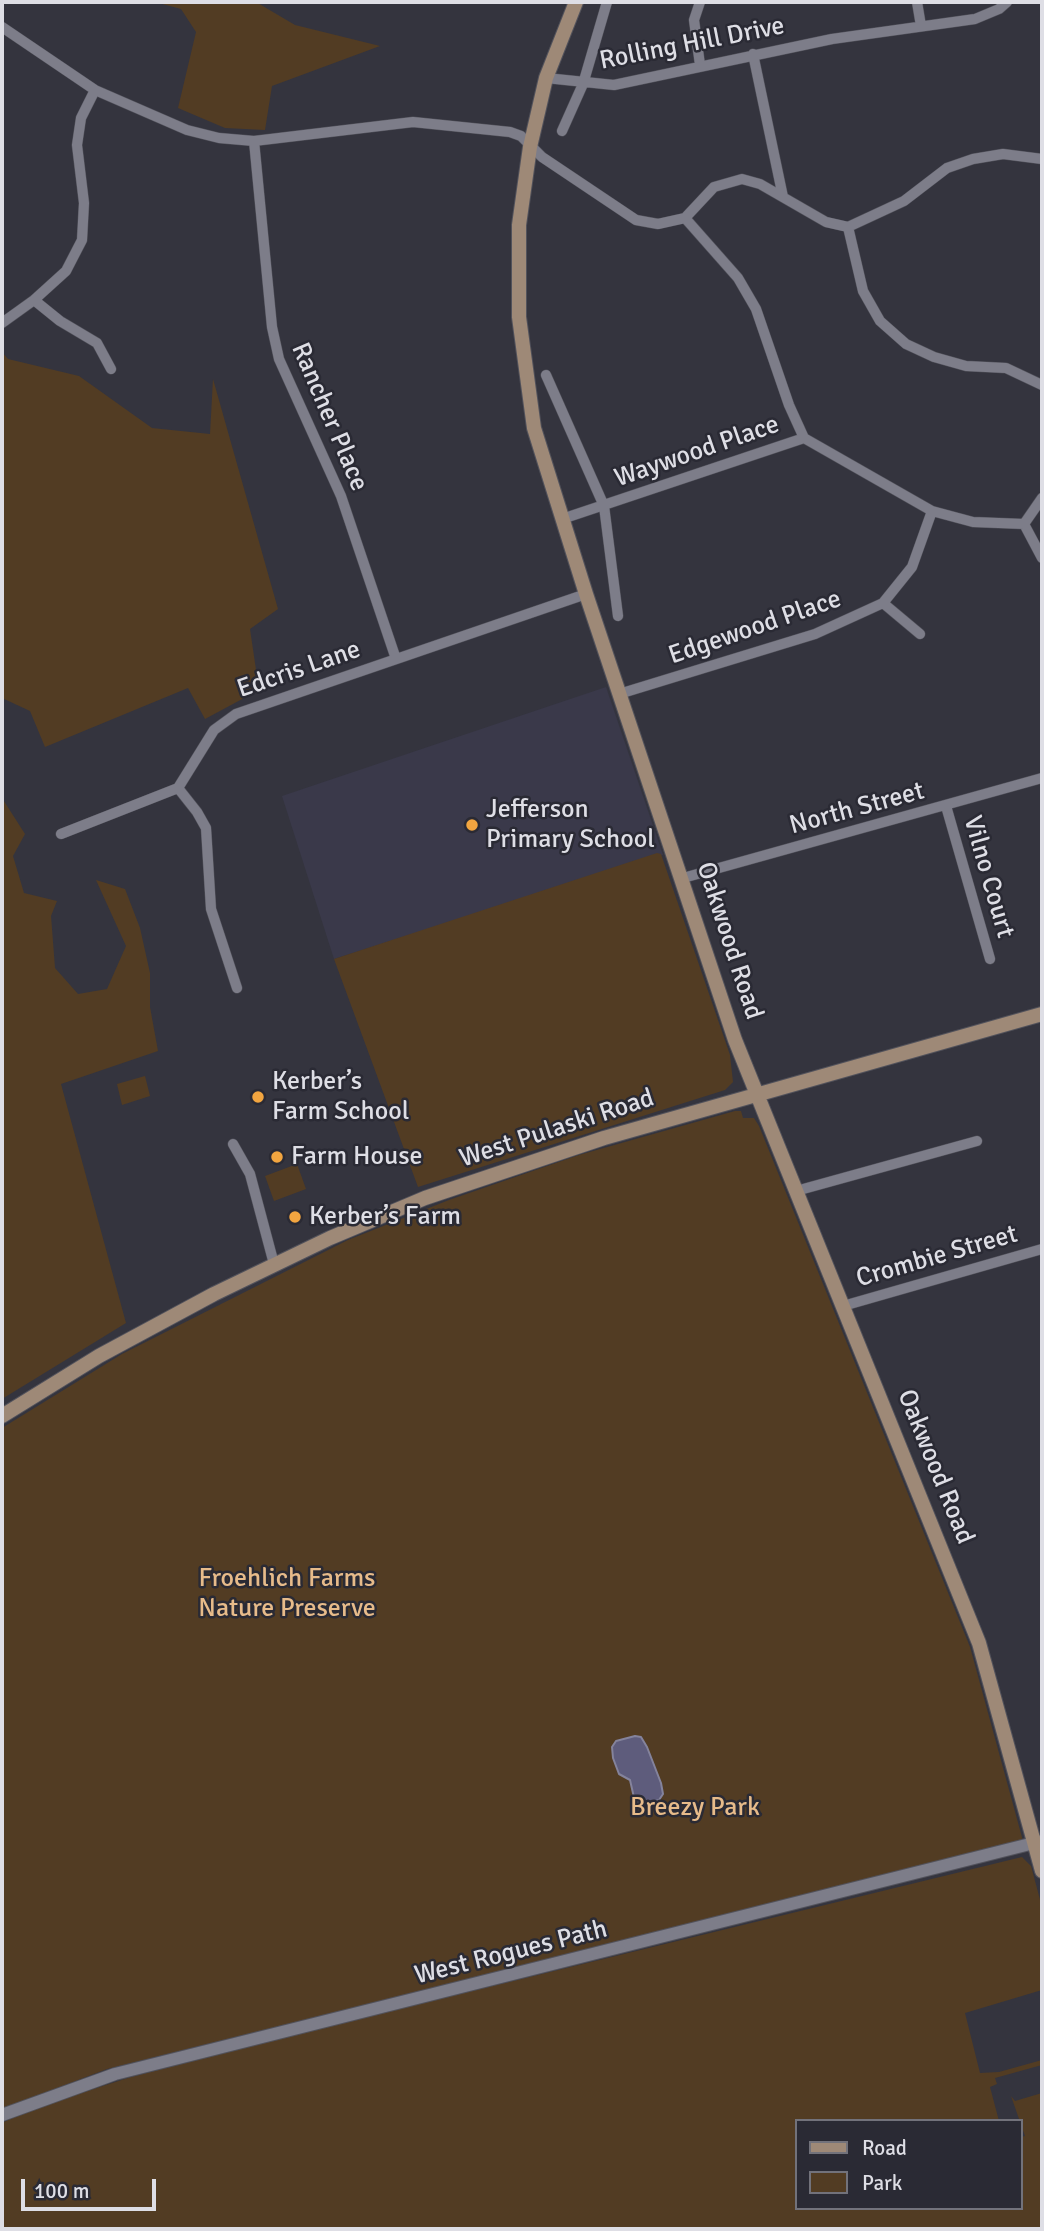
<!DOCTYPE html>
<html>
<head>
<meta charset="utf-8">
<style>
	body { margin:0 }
	#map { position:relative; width:1044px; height:2231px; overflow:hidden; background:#34343e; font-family:Signika,sans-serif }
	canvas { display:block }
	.frame { position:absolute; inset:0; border:4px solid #dedee5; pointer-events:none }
	.legend { position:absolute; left:795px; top:2119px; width:228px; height:91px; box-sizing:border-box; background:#2a2a34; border:2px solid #72727b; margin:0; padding:9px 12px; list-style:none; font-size:21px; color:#dedee5 }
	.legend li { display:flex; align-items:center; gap:14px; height:35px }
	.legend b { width:35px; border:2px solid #72727b }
	.scale { position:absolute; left:21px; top:2179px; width:135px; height:32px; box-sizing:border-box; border:4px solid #dedee5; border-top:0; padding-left:9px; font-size:21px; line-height:24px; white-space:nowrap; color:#dedee5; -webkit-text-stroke:5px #2a2a34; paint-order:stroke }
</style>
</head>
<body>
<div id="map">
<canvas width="1044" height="2231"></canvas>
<div class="frame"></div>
<ul class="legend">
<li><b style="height:9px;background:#9e8977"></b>Road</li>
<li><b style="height:19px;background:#523c23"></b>Park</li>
</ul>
<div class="scale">100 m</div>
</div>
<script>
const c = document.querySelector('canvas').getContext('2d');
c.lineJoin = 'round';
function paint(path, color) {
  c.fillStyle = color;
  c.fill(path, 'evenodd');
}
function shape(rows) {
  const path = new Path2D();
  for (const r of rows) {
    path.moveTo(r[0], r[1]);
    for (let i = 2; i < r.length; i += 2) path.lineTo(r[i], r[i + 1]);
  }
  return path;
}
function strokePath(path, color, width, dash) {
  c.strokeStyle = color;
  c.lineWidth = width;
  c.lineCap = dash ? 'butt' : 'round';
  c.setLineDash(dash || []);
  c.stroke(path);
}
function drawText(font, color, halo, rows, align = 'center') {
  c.font = font + ' Signika,sans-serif';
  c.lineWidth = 5;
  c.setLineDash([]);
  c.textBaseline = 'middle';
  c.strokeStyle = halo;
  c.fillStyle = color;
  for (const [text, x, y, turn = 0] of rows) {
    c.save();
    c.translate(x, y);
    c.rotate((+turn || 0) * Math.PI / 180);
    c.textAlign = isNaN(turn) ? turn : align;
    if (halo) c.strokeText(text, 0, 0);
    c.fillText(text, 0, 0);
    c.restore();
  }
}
const built = shape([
	[606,687,663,855,334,959,282,796]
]);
const green = shape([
	[155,2,256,2,295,25,380,46,272,86,265,130,225,128,178,108,196,32,181,9],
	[2,352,8,359,79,376,152,428,210,434,213,379,278,609,250,629,259,690,205,719,188,688,45,747,30,711,2,698],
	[2,798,25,834,13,856,24,893,57,901,51,916,55,968,78,994,107,989,126,946,96,880,125,889,140,928,150,973,150,1007,158,1051,61,1084,126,1323,2,1399],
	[657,853,661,854,730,1055,733,1082,725,1090,418,1187,334,959],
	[145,1076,150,1096,122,1105,117,1084],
	[735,1111,741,1111,743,1118,754,1118,759,1126,970,1647,1023,1841,107,2069,2,2109,2,1428,122,1354,348,1240,449,1200,579,1155],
	[297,1164,306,1189,274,1201,265,1176],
	[1022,1857,1031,1866,1042,1907,1042,1990,965,2013,980,2073,999,2072,1042,2060,1042,2065,995,2078,997,2084,990,2087,999,2121,797,2121,797,2208,1021,2208,1021,2137,1025,2136,1011,2096,1015,2101,1042,2093,1042,2229,2,2229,2,2123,31,2109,131,2077,349,2021]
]);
const water = shape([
	[635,1736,641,1737,647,1747,661,1783,663,1794,659,1800,650,1803,635,1802,630,1780,619,1774,613,1758,612,1747,616,1741,635,1736]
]);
const minor = shape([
	[917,2,921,26],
	[2,27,95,90,187,130,219,138,254,141,413,122,510,132,521,136,542,157,636,220,658,224,685,218,714,187,742,179,760,184,826,222,848,227,904,201,947,168,973,159,1003,154,1042,159],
	[753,54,783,197],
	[700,65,694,20,700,2],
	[546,78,614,85,832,39,975,19,999,9,1007,2],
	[562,131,583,84,607,2],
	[254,141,272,327,279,359,341,496,396,659],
	[685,218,738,278,756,309,789,405,804,438,932,511,973,522,1024,524],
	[848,227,863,291,880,321,906,344,934,357,966,366,1006,368,1042,385],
	[34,300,60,321,97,343,111,369],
	[2,323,34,300,66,271,82,240,84,203,77,145,81,118,95,90],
	[546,375,604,506,618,616],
	[562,519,804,438],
	[1024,524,1042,558],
	[1024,524,1042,498],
	[883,603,920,634],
	[619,694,815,634,883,603,912,567,932,511],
	[178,788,197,812,206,828,211,909,237,988],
	[946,806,990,959],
	[61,834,178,788,214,730,236,714,586,594],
	[683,878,1042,778],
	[233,1144,250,1174,274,1264],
	[796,1191,977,1141],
	[843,1306,1042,1249]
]);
const tertiary = shape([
	[2,2115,115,2074,1042,1841]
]);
const secondary = shape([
	[576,2,546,78,530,147,519,225,519,317,534,428,586,594,735,1040,979,1643,1042,1871],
	[2,1416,99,1356,214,1294,330,1238,425,1198,604,1138,1042,1014]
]);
const markers = [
	[472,825,7,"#f2a540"],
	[258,1097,7,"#f2a540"],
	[277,1157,7,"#f2a540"],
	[295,1217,7,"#f2a540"]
];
const streetNames = [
	["Rolling Hill Drive",692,44,-11],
	["Rancher Place",329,417,67],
	["Waywood Place",697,452,-19],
	["Edgewood Place",755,628,-19],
	["Edcris Lane",299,670,-19],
	["North Street",857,809,-15],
	["Vilno Court",988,877,74],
	["Oakwood Road",729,941,72],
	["West Pulaski Road",557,1129,-18],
	["Crombie Street",937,1257,-16],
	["Oakwood Road",935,1467,68],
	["West Rogues Path",511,1953,-14]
];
const poiNames = [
	["Jefferson",486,810],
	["Primary School",486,840],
	["Kerber’s",272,1082],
	["Farm School",272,1112],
	["Farm House",291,1157],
	["Kerber’s Farm",309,1217]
];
const parkNames = [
	["Froehlich Farms",287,1579],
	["Nature Preserve",287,1609],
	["Breezy Park",695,1808]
];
paint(built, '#3a394a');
paint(green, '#523c23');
paint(water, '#5e5c7c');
strokePath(water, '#84839c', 2);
strokePath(minor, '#52525b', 11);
strokePath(tertiary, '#52525b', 14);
strokePath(secondary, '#52525b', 16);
strokePath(minor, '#7d7d89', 10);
strokePath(tertiary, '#7d7d89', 12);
strokePath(secondary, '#9e8977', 14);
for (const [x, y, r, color] of markers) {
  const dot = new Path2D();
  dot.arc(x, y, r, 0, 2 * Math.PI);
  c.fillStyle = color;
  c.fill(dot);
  strokePath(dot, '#2a2a34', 2.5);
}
drawText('26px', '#dedee5', '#2a2a34', streetNames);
drawText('26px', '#dedee5', '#2a2a34', poiNames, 'left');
drawText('26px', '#e7bb8a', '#2a2a34', parkNames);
</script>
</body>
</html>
